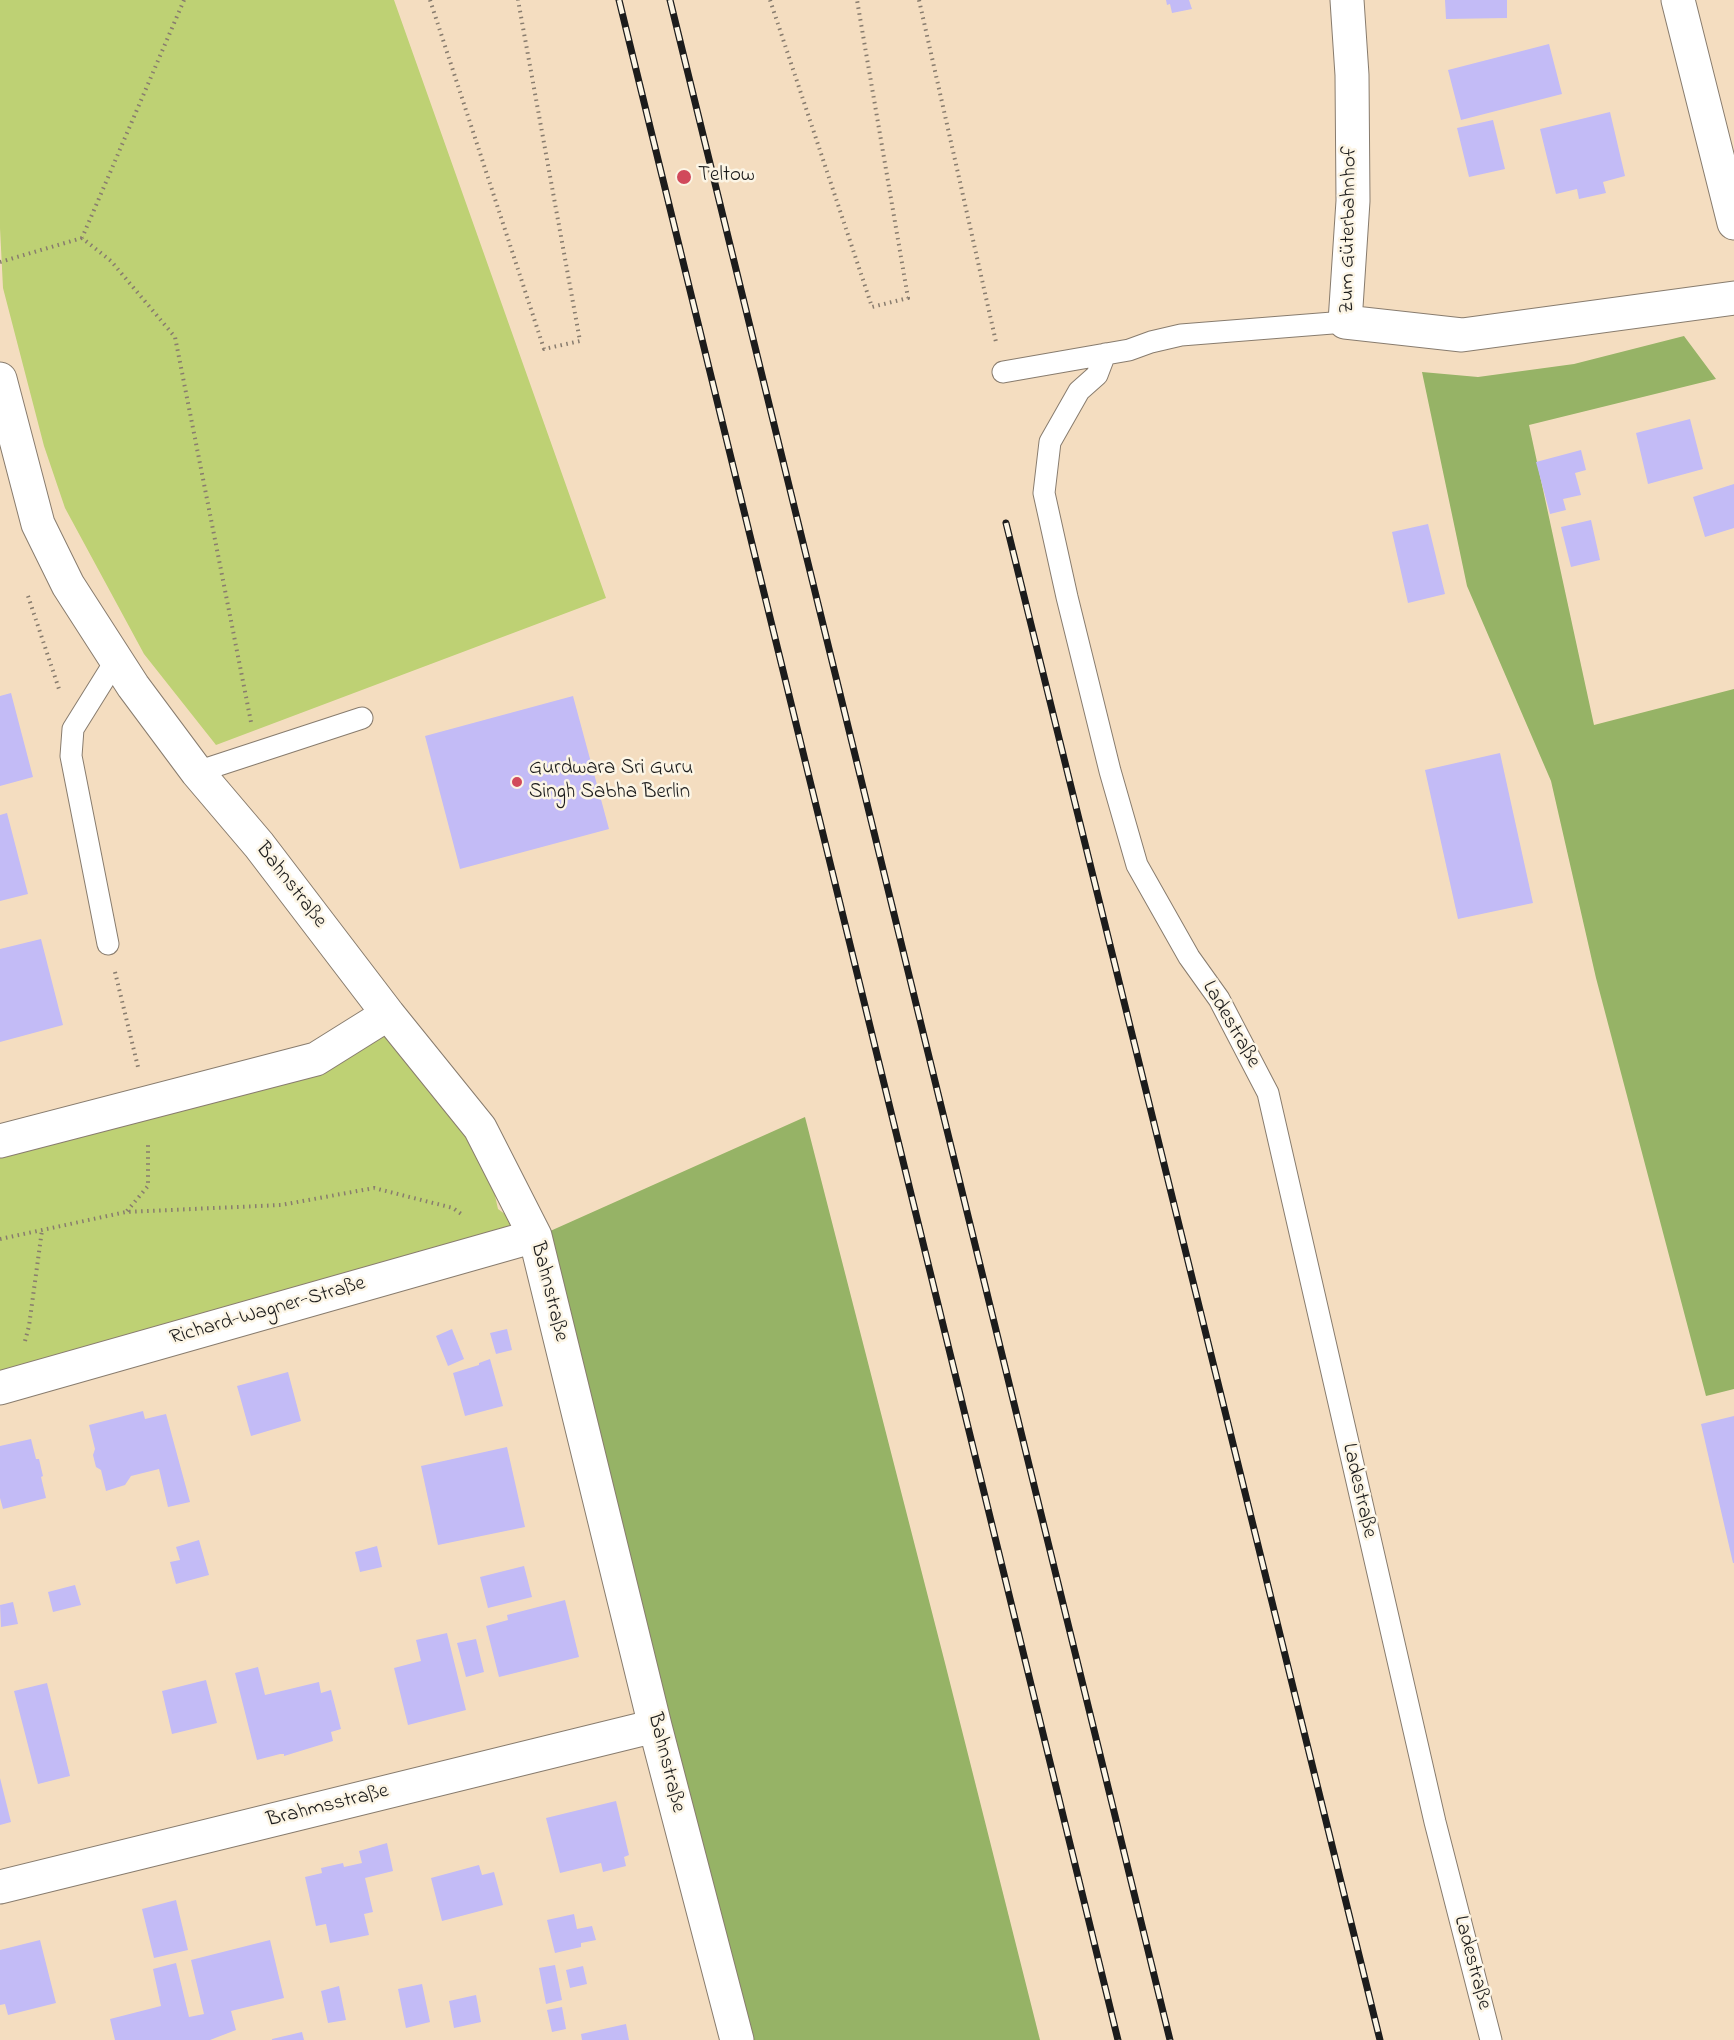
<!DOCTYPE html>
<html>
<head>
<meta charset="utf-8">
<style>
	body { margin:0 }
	canvas { display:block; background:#f4ddc0 }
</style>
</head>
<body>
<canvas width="1734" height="2040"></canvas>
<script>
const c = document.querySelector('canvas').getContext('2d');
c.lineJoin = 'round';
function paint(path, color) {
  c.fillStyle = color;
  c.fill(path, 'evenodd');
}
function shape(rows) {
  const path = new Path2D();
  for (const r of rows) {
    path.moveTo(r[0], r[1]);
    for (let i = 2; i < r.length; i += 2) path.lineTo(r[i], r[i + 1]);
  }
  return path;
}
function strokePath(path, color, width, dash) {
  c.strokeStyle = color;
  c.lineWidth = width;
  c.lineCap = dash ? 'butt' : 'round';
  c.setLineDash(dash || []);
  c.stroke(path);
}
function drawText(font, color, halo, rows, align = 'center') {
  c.font = font + ' "Indie Flower",sans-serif';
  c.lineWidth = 5;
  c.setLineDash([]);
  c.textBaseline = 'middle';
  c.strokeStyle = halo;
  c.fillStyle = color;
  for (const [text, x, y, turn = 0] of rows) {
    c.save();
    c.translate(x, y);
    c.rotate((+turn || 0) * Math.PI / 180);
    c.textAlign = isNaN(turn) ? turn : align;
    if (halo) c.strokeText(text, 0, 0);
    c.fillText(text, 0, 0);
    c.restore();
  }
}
const green = shape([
	[0,0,394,0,606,598,216,745,144,654,65,508,44,446,3,288,0,228],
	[388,1014,480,1128,498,1209,535,1236,0,1388,0,1141,316,1059]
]);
const forest = shape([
	[1684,336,1716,379,1529,425,1594,725,1734,689,1734,1389,1706,1396,1596,978,1551,781,1467,586,1422,372,1478,377,1574,364],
	[805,1117,945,1663,1040,2040,737,2040,548,1232]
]);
const building = shape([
	[1166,0,1189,0,1192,9,1172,13,1170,4,1167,5],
	[1445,0,1507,0,1507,18,1446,19],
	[1549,44,1562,94,1461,120,1448,70],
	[1610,112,1625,176,1603,182,1606,193,1579,199,1577,189,1556,194,1540,129],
	[1493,120,1505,169,1469,177,1457,128],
	[1690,419,1703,469,1648,484,1636,433],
	[1581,450,1586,470,1575,473,1581,495,1563,499,1566,510,1550,514,1536,462],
	[1734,484,1734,528,1705,537,1693,497],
	[1591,520,1600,560,1571,567,1561,527],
	[1428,524,1445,594,1408,603,1392,532],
	[11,693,33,777,0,786,0,696],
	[573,696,609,829,460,869,425,736],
	[1500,753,1533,903,1458,919,1425,770],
	[7,813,28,894,0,901,0,815],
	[41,939,63,1025,0,1042,0,949],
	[452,1329,464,1359,448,1366,436,1336],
	[507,1329,512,1350,496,1354,490,1333],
	[490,1359,503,1406,465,1416,453,1373,479,1365,479,1363],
	[288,1372,301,1421,251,1436,237,1386],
	[143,1411,145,1419,166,1414,190,1502,168,1507,159,1469,131,1476,125,1485,106,1491,101,1470,96,1467,93,1455,95,1449,89,1425],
	[1734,1416,1734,1563,1733,1563,1701,1424],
	[31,1439,36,1459,39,1459,43,1476,41,1477,46,1498,3,1509,0,1498,0,1446],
	[507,1447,525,1527,438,1545,421,1466],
	[199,1540,209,1575,176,1584,170,1562,180,1560,176,1547],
	[377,1546,382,1567,360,1572,355,1552],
	[524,1566,532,1597,488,1608,480,1577],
	[75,1585,81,1605,53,1612,48,1592],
	[565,1600,579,1657,499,1677,486,1626,508,1620,507,1615],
	[13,1602,18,1624,1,1627,0,1605],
	[447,1633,466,1710,408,1725,394,1668,421,1661,416,1640],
	[476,1639,484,1672,466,1677,457,1643],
	[258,1667,265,1695,319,1682,321,1693,331,1690,341,1729,331,1732,333,1741,284,1756,284,1754,280,1754,257,1760,235,1673],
	[206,1680,217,1723,172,1734,162,1691],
	[47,1683,70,1776,38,1784,14,1691],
	[0,1778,11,1822,0,1825],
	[616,1801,629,1855,624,1857,626,1866,603,1872,601,1863,560,1873,546,1818],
	[387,1843,393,1871,365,1878,373,1912,364,1914,369,1935,330,1943,326,1924,316,1926,305,1877,322,1873,321,1868,343,1863,344,1867,362,1863,359,1851],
	[479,1865,482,1875,494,1872,503,1905,442,1921,431,1878],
	[176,1900,188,1950,154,1958,142,1909],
	[574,1914,577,1929,592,1926,596,1940,581,1943,581,1947,555,1953,547,1920],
	[40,1940,56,2003,8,2015,5,2004,0,2005,0,1950],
	[270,1940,284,1998,231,2011,236,2030,210,2040,115,2040,110,2019,161,2006,153,1969,176,1963,189,2017,204,2014,191,1960],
	[555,1965,562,2000,546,2004,539,1968],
	[583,1966,587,1984,570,1988,566,1970],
	[422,1984,430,2022,406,2028,398,1989],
	[339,1986,346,2020,328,2023,321,1991],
	[476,1995,481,2022,454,2028,449,2001],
	[562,2007,566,2029,552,2032,547,2010],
	[626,2024,629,2040,582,2040,581,2034],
	[302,2032,304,2040,272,2040,272,2039]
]);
const path = shape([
	[184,0,82,238,111,261,175,337,251,722],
	[430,0,544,349,580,341,518,0],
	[770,0,872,307,908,298,857,0],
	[919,0,996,342],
	[0,262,82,238],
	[28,596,59,689],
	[115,972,138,1067],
	[127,1211,148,1186,148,1142],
	[0,1239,126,1212,281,1205,374,1188,453,1208,464,1216],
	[25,1341,29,1326,42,1230]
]);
const service = shape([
	[1105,354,1097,375,1079,391,1050,442,1044,493,1067,597,1110,771,1137,865,1189,957,1219,999,1268,1093,1435,1822,1491,2040],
	[1003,372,1129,350,1151,342,1181,335,1345,322],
	[197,772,362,718],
	[108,944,71,756,73,729,116,660]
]);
const minor = shape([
	[1347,0,1352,75,1353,201,1345,322,1462,335,1734,298],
	[1678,0,1734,223],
	[0,379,38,524,68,585,133,686,197,772,259,845,388,1014,480,1128,535,1236,655,1726,737,2040],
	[0,1141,316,1059,388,1014],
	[0,1388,535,1236],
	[0,1887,655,1726]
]);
const rail = shape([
	[619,0,1118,2040],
	[670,0,1170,2040],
	[1006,523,1380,2040]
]);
const markers = [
	[684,177,8,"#d1495b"],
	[517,782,6,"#d1495b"]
];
const poiNames = [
	["Teltow",698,177],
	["Gurdwara Sri Guru",529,770],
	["Singh Sabha Berlin",529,794]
];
const streetNames = [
	["Zum Güterbahnhof",1350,230,-89],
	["Bahnstraße",290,886,52],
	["Ladestraße",1230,1025,60],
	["Bahnstraße",548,1292,76],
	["Richard-Wagner-Straße",268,1312,-16],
	["Ladestraße",1358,1491,77],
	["Bahnstraße",665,1763,76],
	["Brahmsstraße",328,1807,-14],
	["Ladestraße",1471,1963,75]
];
paint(green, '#bed174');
paint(forest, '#96b366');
paint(building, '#c3bbf6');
strokePath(service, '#887c6e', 23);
strokePath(minor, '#887c6e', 35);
strokePath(path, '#887c6e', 4, [1.5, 4.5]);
strokePath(service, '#fff', 21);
strokePath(minor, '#fff', 33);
strokePath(rail, '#1c1c1c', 7);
strokePath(rail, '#fcf5e5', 4.5, [14]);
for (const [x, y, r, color] of markers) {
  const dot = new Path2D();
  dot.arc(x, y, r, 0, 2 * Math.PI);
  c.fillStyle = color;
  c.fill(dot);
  strokePath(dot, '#fcf5e5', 2);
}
drawText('21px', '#1c1c1c', '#fcf5e5', poiNames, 'left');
drawText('21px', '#1c1c1c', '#fcf5e5', streetNames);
</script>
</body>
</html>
